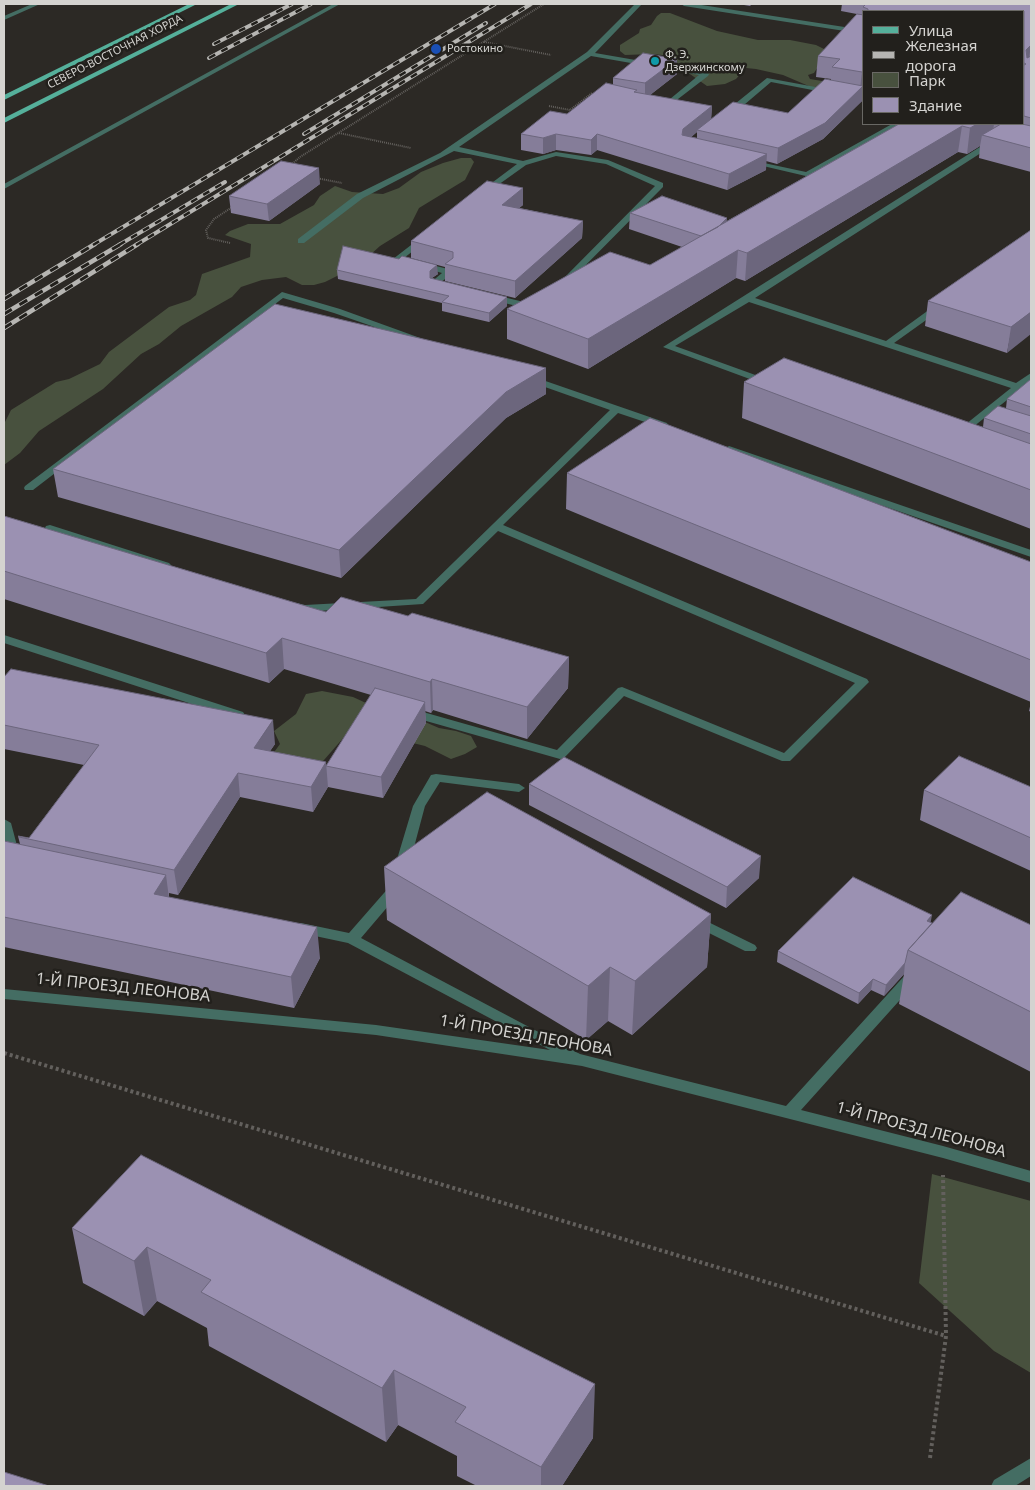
<!DOCTYPE html>
<html>
<head>
<meta charset="utf-8">
<style>
	body { margin:0 }
	#map { position:relative; width:1035px; height:1490px; overflow:hidden; background:#2c2925; font-family:"Noto Sans",sans-serif }
	canvas { display:block }
	.frame { position:absolute; inset:0; border:5px solid #d4d3d0; pointer-events:none }
	.legend { position:absolute; left:862px; top:10px; width:162px; height:115px; box-sizing:border-box; background:#22201c; border:1px solid #696864; margin:0; padding:6px 9px; list-style:none; font-size:15px; color:#d4d3d0 }
	.legend li { display:flex; align-items:center; gap:10px; height:25px }
	.legend b { width:25px; border:1px solid #696864 }
</style>
</head>
<body>
<div id="map">
<canvas width="1035" height="1490"></canvas>
<div class="frame"></div>
<ul class="legend">
<li><b style="height:6px;background:#55b09b"></b>Улица</li>
<li><b style="height:6px;background:#b6b5b2"></b>Железная дорога</li>
<li><b style="height:14px;background:#48513e"></b>Парк</li>
<li><b style="height:14px;background:#9b91b2"></b>Здание</li>
</ul>
</div>
<script>
const c = document.querySelector('canvas').getContext('2d');
c.lineJoin = 'round';
function paint(path, color) {
  c.fillStyle = color;
  c.fill(path, 'evenodd');
}
function shape(rows) {
  const path = new Path2D();
  for (const r of rows) {
    path.moveTo(r[0], r[1]);
    for (let i = 2; i < r.length; i += 2) path.lineTo(r[i], r[i + 1]);
  }
  return path;
}
function strokePath(path, color, width, dash) {
  c.strokeStyle = color;
  c.lineWidth = width;
  c.lineCap = dash ? 'butt' : 'round';
  c.setLineDash(dash || []);
  c.stroke(path);
}
function drawText(font, color, halo, rows, align = 'center') {
  c.font = font + ' "Noto Sans",sans-serif';
  c.lineWidth = 5;
  c.setLineDash([]);
  c.textBaseline = 'middle';
  c.strokeStyle = halo;
  c.fillStyle = color;
  for (const [text, x, y, turn = 0] of rows) {
    c.save();
    c.translate(x, y);
    c.rotate((+turn || 0) * Math.PI / 180);
    c.textAlign = isNaN(turn) ? turn : align;
    if (halo) c.strokeText(text, 0, 0);
    c.fillText(text, 0, 0);
    c.restore();
  }
}
const green = shape([
	[661,13,670,13,717,31,758,40,790,40,816,45,828,51,814,73,808,75,810,79,858,87,864,89,864,95,811,87,783,75,756,69,746,68,736,79,725,84,707,86,687,72,674,66,668,60,671,56,653,54,625,55,620,51,620,45,639,33,640,29,651,25,657,16],
	[461,158,471,158,474,162,465,180,419,208,409,228,380,246,359,265,325,282,314,285,302,285,286,277,262,280,241,287,232,297,181,326,159,344,141,354,103,389,39,431,20,453,4,465,4,424,11,410,56,382,69,379,100,364,109,352,169,307,190,300,196,295,202,274,250,257,251,244,225,235,230,231,248,224,280,224,314,205,320,196,335,186,352,192,383,194,399,188,421,172,443,163],
	[322,691,353,697,366,703,411,716,439,728,456,731,471,736,477,747,465,754,451,759,425,746,352,728,310,776,267,762,280,744,274,731,296,714,306,694],
	[932,1174,1031,1201,1031,1373,994,1351,919,1283]
]);
const pathFar1 = shape([
	[484,42,551,55],
	[549,106,570,110,592,93],
	[339,133,411,148],
	[291,165,300,157,544,4],
	[316,178,342,183],
	[230,243,208,238,206,230,214,219,234,206]
]);
const path = shape([
	[4,1053,946,1336],
	[930,1458,946,1336,943,1175]
]);
const minor = shape([
	[32,4,40,4,4,20,4,16,32,4],
	[333,4,340,4,4,189,4,184,333,4],
	[635,4,642,4,595,53,705,72,709,74,708,76,665,109,657,106,664,104,699,75,591,56,459,147,523,161,556,152,608,160,663,183,663,187,567,284,561,284,560,282,655,186,606,164,556,156,526,165,484,195,481,195,481,191,517,164,454,151,363,198,304,243,298,243,298,239,357,194,440,153,587,52,635,4],
	[681,4,695,4,864,30,864,34,684,6,681,4],
	[767,78,864,96,864,100,771,82,731,116,725,116,725,112,767,78],
	[892,124,901,124,810,177,746,162,750,160,806,172,892,124],
	[991,140,998,142,755,298,886,341,937,304,943,304,943,308,894,343,1016,383,1031,373,1031,381,973,427,979,429,979,433,971,433,961,428,1011,388,749,302,675,346,772,381,772,385,766,385,663,347,991,140],
	[424,235,428,238,427,240,404,258,452,270,452,274,441,282,448,284,448,288,442,288,430,283,442,273,393,259,424,235],
	[282,292,340,309,423,339,421,341,415,341,334,313,283,298,33,490,25,490,24,488,25,486,282,292],
	[491,294,528,303,534,300,539,303,529,309,488,299,487,297,491,294],
	[531,376,667,423,668,425,663,428,618,413,503,525,867,679,869,682,790,761,782,761,624,696,564,758,560,759,405,715,403,712,405,709,409,708,557,750,618,688,622,687,784,753,855,683,498,531,423,604,304,612,290,606,296,603,305,605,416,599,610,410,528,381,526,379,531,376],
	[729,446,1031,550,1031,557,725,451,724,449,729,446],
	[50,525,169,563,171,565,165,568,161,567,46,530,45,528,46,526,50,525],
	[4,635,243,712,245,715,239,719,235,718,4,643,4,635],
	[436,774,519,784,525,788,519,792,440,782,425,806,409,866,407,869,397,869,395,866,413,806,431,775,436,774],
	[4,819,11,823,20,857,18,860,13,861,8,860,4,847,4,819],
	[396,883,401,885,403,888,401,891,361,938,580,1054,786,1106,907,973,917,973,919,977,917,981,801,1110,943,1146,1031,1171,1031,1183,943,1158,582,1066,376,1035,4,999,4,989,376,1025,550,1050,348,943,301,933,296,931,294,928,296,925,301,923,349,933,391,885,396,883],
	[696,916,755,945,757,948,755,951,745,951,691,924,689,921,691,918,696,916],
	[1031,1458,1031,1476,1015,1486,991,1486,994,1480,1031,1458]
]);
const major = shape([
	[189,4,197,4,4,100,4,95,189,4],
	[231,4,239,4,4,123,4,118,231,4]
]);
const railFar1 = shape([
	[214,44,292,4],
	[209,58,311,4],
	[304,134,486,23],
	[93,245,495,4],
	[119,245,225,182],
	[136,245,531,4]
]);
const rail = shape([
	[4,299,95,244],
	[4,314,121,244],
	[4,328,138,244]
]);
const wall = shape([
	[738,4,752,4,750,6],
	[842,4,1031,4,1031,172,979,158,980,146,967,154,958,152,745,281,736,278,588,369,507,339,507,309,650,265,682,247,629,229,630,213,727,221,899,124,1024,124,1024,11,864,11,864,88,863,89,862,101,823,139,777,164,766,161,766,170,727,190,597,150,591,155,556,150,543,154,521,150,521,134,567,114,613,85,613,78,677,59,677,74,650,95,712,106,711,119,788,113,831,80,831,79,816,77,818,56,862,15,841,11],
	[697,132,697,138,691,137],
	[320,184,269,221,231,213,229,196],
	[523,188,523,205,519,208,583,221,582,238,515,298,445,281,445,267,411,258,411,241],
	[1031,230,1007,353,925,326,928,301],
	[337,270,438,274,432,278,507,306,489,322,442,311,442,303,338,279],
	[546,368,546,394,506,418,341,578,58,497,53,469],
	[1031,379,1031,529,742,418,744,382,983,427,984,418,1006,408,1007,399],
	[567,473,1031,562,1031,712,1029,711,1031,702,566,509],
	[4,516,326,612,408,616,569,657,568,688,527,739,433,710,431,713,425,711,426,723,383,798,328,787,313,812,240,797,178,895,169,893,169,897,320,958,294,1008,4,947,4,839,4,841,20,844,18,836,29,838,84,765,4,749,4,677,275,744,270,751,326,762,326,766,371,695,284,669,269,683,4,599],
	[529,784,759,878,726,908,529,805],
	[1031,787,1031,871,920,820,924,790],
	[384,867,711,914,707,967,632,1035,608,1021,586,1040,387,920],
	[931,923,1031,925,1031,1072,899,1004,904,974,884,996,871,990,858,1004,777,962,778,951],
	[141,1155,593,1438,562,1486,477,1486,457,1476,457,1456,398,1425,386,1442,209,1346,207,1328,157,1301,144,1316,83,1283,72,1228]
]);
const shadedWall = shape([
	[1031,45,1028,66,1026,50],
	[677,59,677,74,645,99,645,83],
	[864,70,864,88,863,89,862,101,823,139,777,164,778,148,860,89,862,72],
	[712,106,711,121,697,130,697,132,682,145,683,129],
	[977,124,994,124,992,138,982,135,980,146,967,154,970,128],
	[962,126,958,152,745,281,747,253],
	[556,134,556,150,543,154,543,138],
	[597,134,597,150,591,155,591,140],
	[767,154,766,170,727,190,729,174],
	[319,168,320,184,269,221,267,204],
	[523,188,523,205,502,222,502,205],
	[727,218,726,234,706,238],
	[583,221,582,238,515,298,515,281],
	[738,250,736,278,588,369,588,339],
	[437,265,438,274,430,279,430,271],
	[507,297,507,306,489,322,489,313],
	[1031,312,1031,334,1007,353,1011,327],
	[546,368,546,394,506,418,341,578,339,550,506,392],
	[282,638,284,669,269,683,266,653],
	[569,657,568,688,527,739,527,707],
	[432,679,433,710,431,713,430,682],
	[425,702,426,723,383,798,381,777],
	[273,720,275,744,256,772,254,748],
	[326,762,328,787,313,812,311,787],
	[238,773,240,797,178,895,174,870],
	[761,856,759,878,726,908,727,887],
	[166,875,170,906,154,894],
	[711,914,707,967,632,1035,635,981],
	[932,915,930,926,927,921],
	[317,927,320,958,294,1008,291,977],
	[905,963,904,974,884,996,886,985],
	[610,967,608,1021,586,1040,588,986],
	[873,979,871,990,858,1004,859,993],
	[147,1247,157,1301,144,1316,134,1261],
	[394,1370,398,1425,386,1442,382,1388],
	[595,1384,593,1438,562,1486,541,1486,541,1467]
]);
const building = shape([
	[866,4,1031,4,1031,45,1026,50,1027,58,1031,56,1031,118,1024,116,1024,65,1026,64,1024,63,1024,11,868,11,868,9,863,7,866,4],
	[857,14,864,15,864,70,862,72,832,67,840,59,818,56,857,14],
	[643,53,677,59,645,83,613,78,643,53],
	[825,79,863,86,825,123,778,148,697,130,733,102,788,113,825,79],
	[606,83,637,90,634,92,712,106,683,129,682,135,767,154,729,174,597,134,591,140,556,134,543,138,521,134,550,111,567,114,606,83],
	[899,124,977,124,970,128,962,126,747,253,738,250,588,339,507,309,610,252,650,265,899,124],
	[1001,124,1022,124,1031,126,1031,148,982,135,1001,124],
	[281,161,319,168,267,204,229,196,281,161],
	[487,181,523,188,502,205,583,221,515,281,445,264,453,258,453,252,411,241,487,181],
	[662,196,727,218,718,227,701,236,630,213,662,196],
	[1031,230,1031,312,1011,327,928,301,1031,230],
	[343,246,399,259,402,256,437,265,430,271,430,278,507,297,489,313,442,302,449,296,337,270,343,246],
	[275,304,546,368,506,392,339,550,53,469,275,304],
	[784,358,1031,444,1031,490,744,382,784,358],
	[1031,379,1031,407,1007,399,1031,379],
	[998,406,1031,416,1031,434,984,418,998,406],
	[650,418,1031,562,1031,660,567,473,650,418],
	[4,516,326,612,341,597,408,616,412,613,569,657,527,707,432,679,430,682,282,638,266,653,4,571,4,516],
	[11,669,273,720,254,748,326,762,311,787,238,773,174,870,19,837,18,836,29,838,99,745,4,725,4,677,11,669],
	[375,688,425,702,381,777,326,766,375,688],
	[959,756,1031,787,1031,838,924,790,959,756],
	[564,757,761,856,727,887,529,784,564,757],
	[487,792,711,914,635,981,610,967,588,986,384,867,487,792],
	[4,839,4,841,166,875,154,894,317,927,291,977,4,917,4,839],
	[853,877,932,915,927,921,932,923,908,950,905,963,886,985,873,979,859,993,778,951,853,877],
	[961,892,1031,925,1031,1012,908,950,961,892],
	[141,1155,595,1384,541,1467,455,1422,466,1407,394,1370,382,1388,201,1292,211,1280,147,1247,134,1261,72,1228,141,1155],
	[4,1472,49,1486,4,1486,4,1472]
]);
const markers = [
	[436,49,6,"#1a4fb4"],
	[655,61,5,"#0f9aa8"]
];
const farPoinames = [
	["Ростокино",447,49],
	["Ф. Э.",665,55],
	["Дзержинскому",665,68]
];
const farStreetnames = [
	["СЕВЕРО-ВОСТОЧНАЯ ХОРДА",115,52,-27]
];
const nearStreetnames = [
	["1-Й ПРОЕЗД ЛЕОНОВА",123,988,6],
	["1-Й ПРОЕЗД ЛЕОНОВА",526,1036,10],
	["1-Й ПРОЕЗД ЛЕОНОВА",921,1130,15]
];
paint(green, '#48513e');
strokePath(pathFar1, '#63605d', 2, [1, 1]);
strokePath(path, '#63605d', 4, [3, 3]);
paint(minor, '#446d63');
paint(major, '#55b09b');
strokePath(railFar1, '#b6b5b2', 4);
strokePath(rail, '#b6b5b2', 4.5);
strokePath(railFar1, '#22201c', 2.5, [7]);
strokePath(rail, '#22201c', 3, [9]);
paint(wall, '#857d99');
paint(shadedWall, '#6c667d');
paint(building, '#9b91b2');
strokePath(building, '#6c667d', 1);
for (const [x, y, r, color] of markers) {
  const dot = new Path2D();
  dot.arc(x, y, r, 0, 2 * Math.PI);
  c.fillStyle = color;
  c.fill(dot);
  strokePath(dot, '#22201c', 2);
}
drawText('11px', '#d4d3d0', '#22201c', farPoinames, 'left');
drawText('11px', '#d4d3d0', '#22201c', farStreetnames);
drawText('16px', '#d4d3d0', '#22201c', nearStreetnames);
</script>
</body>
</html>
